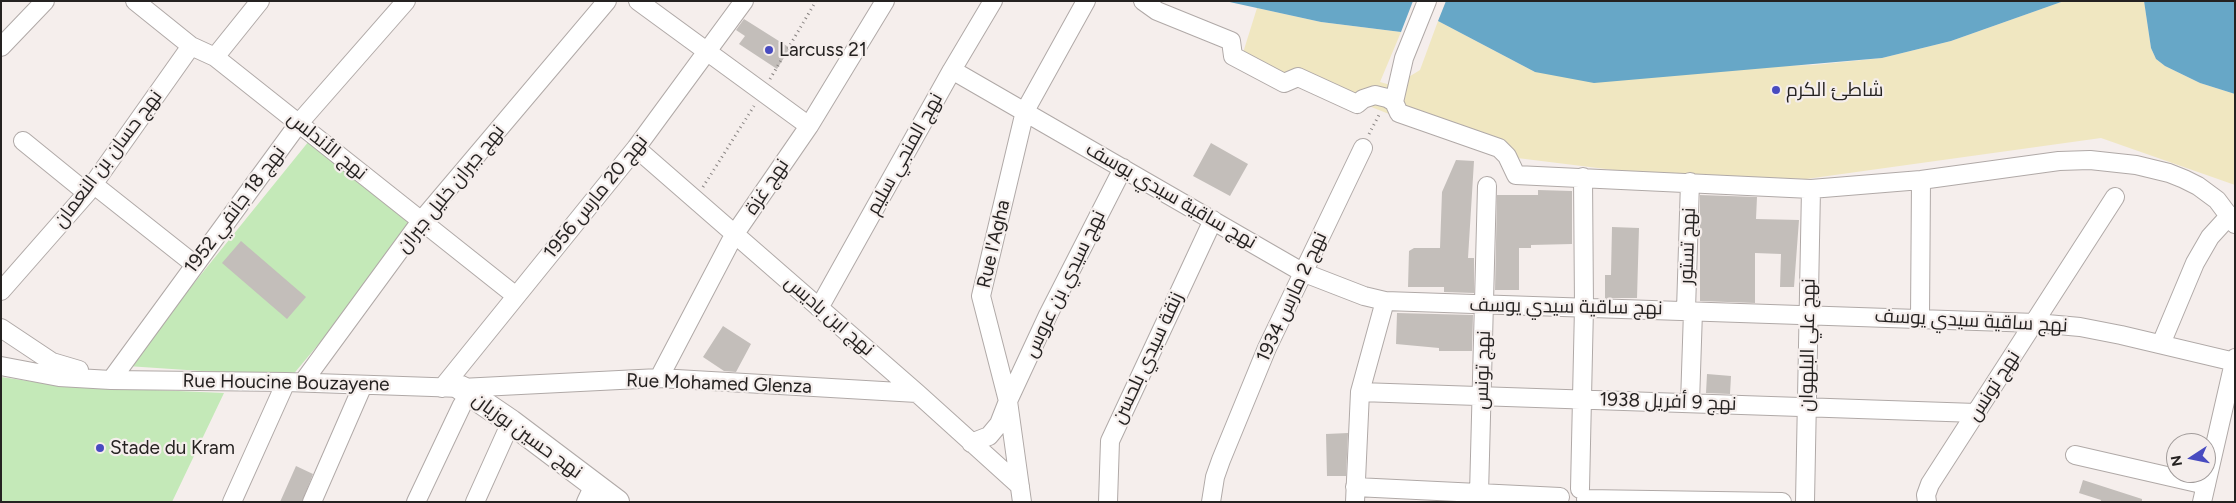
<!DOCTYPE html>
<html>
<head>
<meta charset="utf-8">
<style>
	body { margin:0 }
	#map { position:relative; width:2236px; height:503px; overflow:hidden; background:#f5eeec; font-family:Figtree,sans-serif }
	canvas { display:block }
	.frame { position:absolute; inset:0; border:2px solid #252221; pointer-events:none }
	.north { position:absolute; left:2166px; top:433px; width:50px; height:50px; box-sizing:border-box; background:#f5eeec; border:1px solid #a29c9b; border-radius:50%; rotate:259deg; font-size:14px; font-weight:700; line-height:20px; text-align:center; color:#252221 }
	.north::after { content:''; display:block; margin:auto; width:18px; height:22px; background:#484bc0; clip-path:polygon(50% 0,100% 100%,50% 72%,0 100%) }
</style>
</head>
<body>
<div id="map">
<canvas width="2236" height="503"></canvas>
<div class="frame"></div>
<div class="north">N</div>
</div>
<script>
const c = document.querySelector('canvas').getContext('2d');
c.lineJoin = 'round';
function paint(path, color) {
  c.fillStyle = color;
  c.fill(path, 'evenodd');
}
function shape(rows) {
  const path = new Path2D();
  for (const r of rows) {
    path.moveTo(r[0], r[1]);
    for (let i = 2; i < r.length; i += 2) path.lineTo(r[i], r[i + 1]);
  }
  return path;
}
function strokePath(path, color, width, dash) {
  c.strokeStyle = color;
  c.lineWidth = width;
  c.lineCap = dash ? 'butt' : 'round';
  c.setLineDash(dash || []);
  c.stroke(path);
}
function drawText(font, color, halo, rows, align = 'center') {
  c.font = font + ' Figtree,Cairo,sans-serif';
  c.lineWidth = 4.5;
  c.setLineDash([]);
  c.textBaseline = 'middle';
  c.strokeStyle = halo;
  c.fillStyle = color;
  for (const [text, x, y, turn = 0] of rows) {
    c.save();
    c.translate(x, y);
    c.rotate((+turn || 0) * Math.PI / 180);
    c.textAlign = isNaN(turn) ? turn : align;
    if (halo) c.strokeText(text, 0, 0);
    c.fillText(text, 0, 0);
    c.restore();
  }
}
const green = shape([
	[309,141,416,228,291,377,127,366],
	[1,377,63,386,224,393,172,502,1,502]
]);
const sand = shape([
	[2064,1,2144,1,2151,48,2156,59,2165,66,2200,83,2235,94,2235,185,2101,138,1806,179,1630,172,1493,155,1242,56,1257,8,1321,22,1401,32,1380,82,1394,86,1420,70,1438,21,1535,72,1814,65,1882,58,1951,41]
]);
const water = shape([
	[1225,1,1413,1,1401,32,1321,22],
	[1446,1,2064,1,1951,41,1882,58,1594,83,1535,72,1438,21],
	[2144,1,2235,1,2235,94,2200,83,2165,66,2156,59,2151,48]
]);
const building = shape([
	[744,19,790,48,777,69,739,44,745,36,736,30],
	[1211,143,1248,164,1230,196,1193,176],
	[1456,160,1474,161,1468,258,1474,258,1474,293,1444,292,1444,287,1408,287,1409,251,1414,248,1440,248,1442,192],
	[1538,190,1572,191,1572,244,1531,245,1531,248,1519,248,1519,290,1495,290,1497,195,1538,195],
	[1700,195,1757,197,1756,219,1799,220,1794,287,1780,287,1781,254,1755,253,1755,303,1700,301],
	[1612,227,1639,228,1637,298,1605,298,1605,275,1611,275],
	[241,241,306,297,287,319,222,263],
	[1397,313,1473,315,1472,351,1439,351,1439,348,1396,344],
	[723,326,751,344,736,372,724,371,703,357],
	[1707,374,1731,376,1730,394,1706,393],
	[1348,433,1346,476,1327,476,1326,434],
	[296,466,313,474,302,502,280,502],
	[2083,480,2142,499,2142,502,2101,502,2101,500,2079,493]
]);
const path = shape([
	[770,79,816,1],
	[1369,134,1380,113],
	[703,187,754,106]
]);
const street = shape([
	[135,1,191,46,215,57,516,296],
	[638,1,809,126],
	[1143,1,1157,11,1231,41,1233,56,1284,83,1298,77,1357,104,1363,99,1375,95,1387,98,1394,102,1399,113,1499,148,1507,156,1516,175,1811,189,1921,180,2059,161,2090,160,2136,165,2169,173,2184,179,2198,186,2217,200,2235,224],
	[1,47,45,1],
	[215,57,260,1],
	[952,70,1302,272,1364,296,1385,301,2036,323,2080,327,2121,335,2235,362],
	[1394,102,1404,58,1427,1],
	[23,141,87,193],
	[636,148,917,393,1020,486],
	[93,184,194,264],
	[1,291,87,193,191,46],
	[819,308,952,70,993,1],
	[1686,310,1690,182],
	[1920,318,1921,180],
	[1,328,52,362,79,370],
	[2161,344,2195,263,2210,237,2230,215],
	[1,366,59,377,111,380,286,382,461,388,659,378,917,393],
	[659,378,734,235,809,126,885,1],
	[111,380,299,123,406,1],
	[303,382,421,221,607,1],
	[442,388,636,148,744,1],
	[1360,392,1976,413],
	[1690,403,1693,311],
	[971,443,989,436,999,424,1008,401,1048,315,1123,168],
	[2075,455,2206,485],
	[1355,487,1560,497],
	[1580,489,1584,307,1583,177],
	[1479,494,1487,186],
	[1586,499,1782,502],
	[232,502,286,382],
	[312,502,363,385],
	[416,502,462,405],
	[475,502,511,422],
	[586,502,594,485],
	[1022,502,1008,401,981,296,1025,111,1086,1],
	[1108,502,1110,441,1213,220],
	[1211,502,1215,477,1221,460,1267,348,1363,148],
	[1355,502,1360,392,1385,301],
	[1805,502,1811,189],
	[1927,502,1926,495,1930,484,2115,197],
	[2202,502,2235,358]
]);
const secondary = shape([
	[461,388,511,422,617,502]
]);
const markers = [
	[769,50,5,"#484bc0"],
	[1776,90,5,"#484bc0"],
	[100,448,5,"#484bc0"]
];
const poiNames = [
	["Larcuss 21",779,50],
	["شاطئ الکرم",1786,90],
	["Stade du Kram",110,448]
];
const streetNames = [
	["نهج الأندلس",327,146,39],
	["نهج المنجي سليم",905,154,-61],
	["نهج حسان بن النعمان",108,159,-53],
	["نهج غزة",767,187,-56],
	["نهج جبران خليل جبران",451,189,-51],
	["نهج ساقية سيدي يوسف",1171,196,30],
	["نهج 20 مارس 1956",596,197,-51],
	["نهج 18 جانفي 1952",235,210,-53],
	["Rue l'Agha",994,244,-77],
	["نهج تستور",1688,246,-88],
	["نهج سيدي بن عروس",1065,284,-64],
	["نهج 2 مارس 1934",1292,297,-65],
	["نهج ساقية سيدي يوسف",1566,307,1],
	["نهج ابن باديس",829,316,41],
	["نهج ساقية سيدي يوسف",1971,321,3],
	["نهج علي البلهوان",1808,345,-89],
	["زنقة سيدي بلحسن",1148,358,-65],
	["نهج تونس",1483,370,-88],
	["Rue Houcine Bouzayene",286,383,1],
	["Rue Mohamed Glenza",719,384,2],
	["نهج تونس",1994,386,-57],
	["نهج 9 أفريل 1938",1668,402,2],
	["نهج حسين بوزيان",527,436,36]
];
paint(green, '#c4e9b8');
paint(sand, '#f0e7c1');
paint(water, '#67a7c7');
paint(building, '#c3beba');
strokePath(street, '#b0a9a7', 20);
strokePath(secondary, '#b0a9a7', 26);
strokePath(path, '#878280', 3, [1, 4]);
strokePath(street, '#fff', 18);
strokePath(secondary, '#fff', 24);
for (const [x, y, r, color] of markers) {
  const dot = new Path2D();
  dot.arc(x, y, r, 0, 2 * Math.PI);
  c.fillStyle = color;
  c.fill(dot);
  strokePath(dot, '#f5eeec', 2);
}
drawText('19px', '#252221', '#f5eeec', poiNames, 'left');
drawText('19px', '#252221', '#f5eeec', streetNames);
</script>
</body>
</html>
